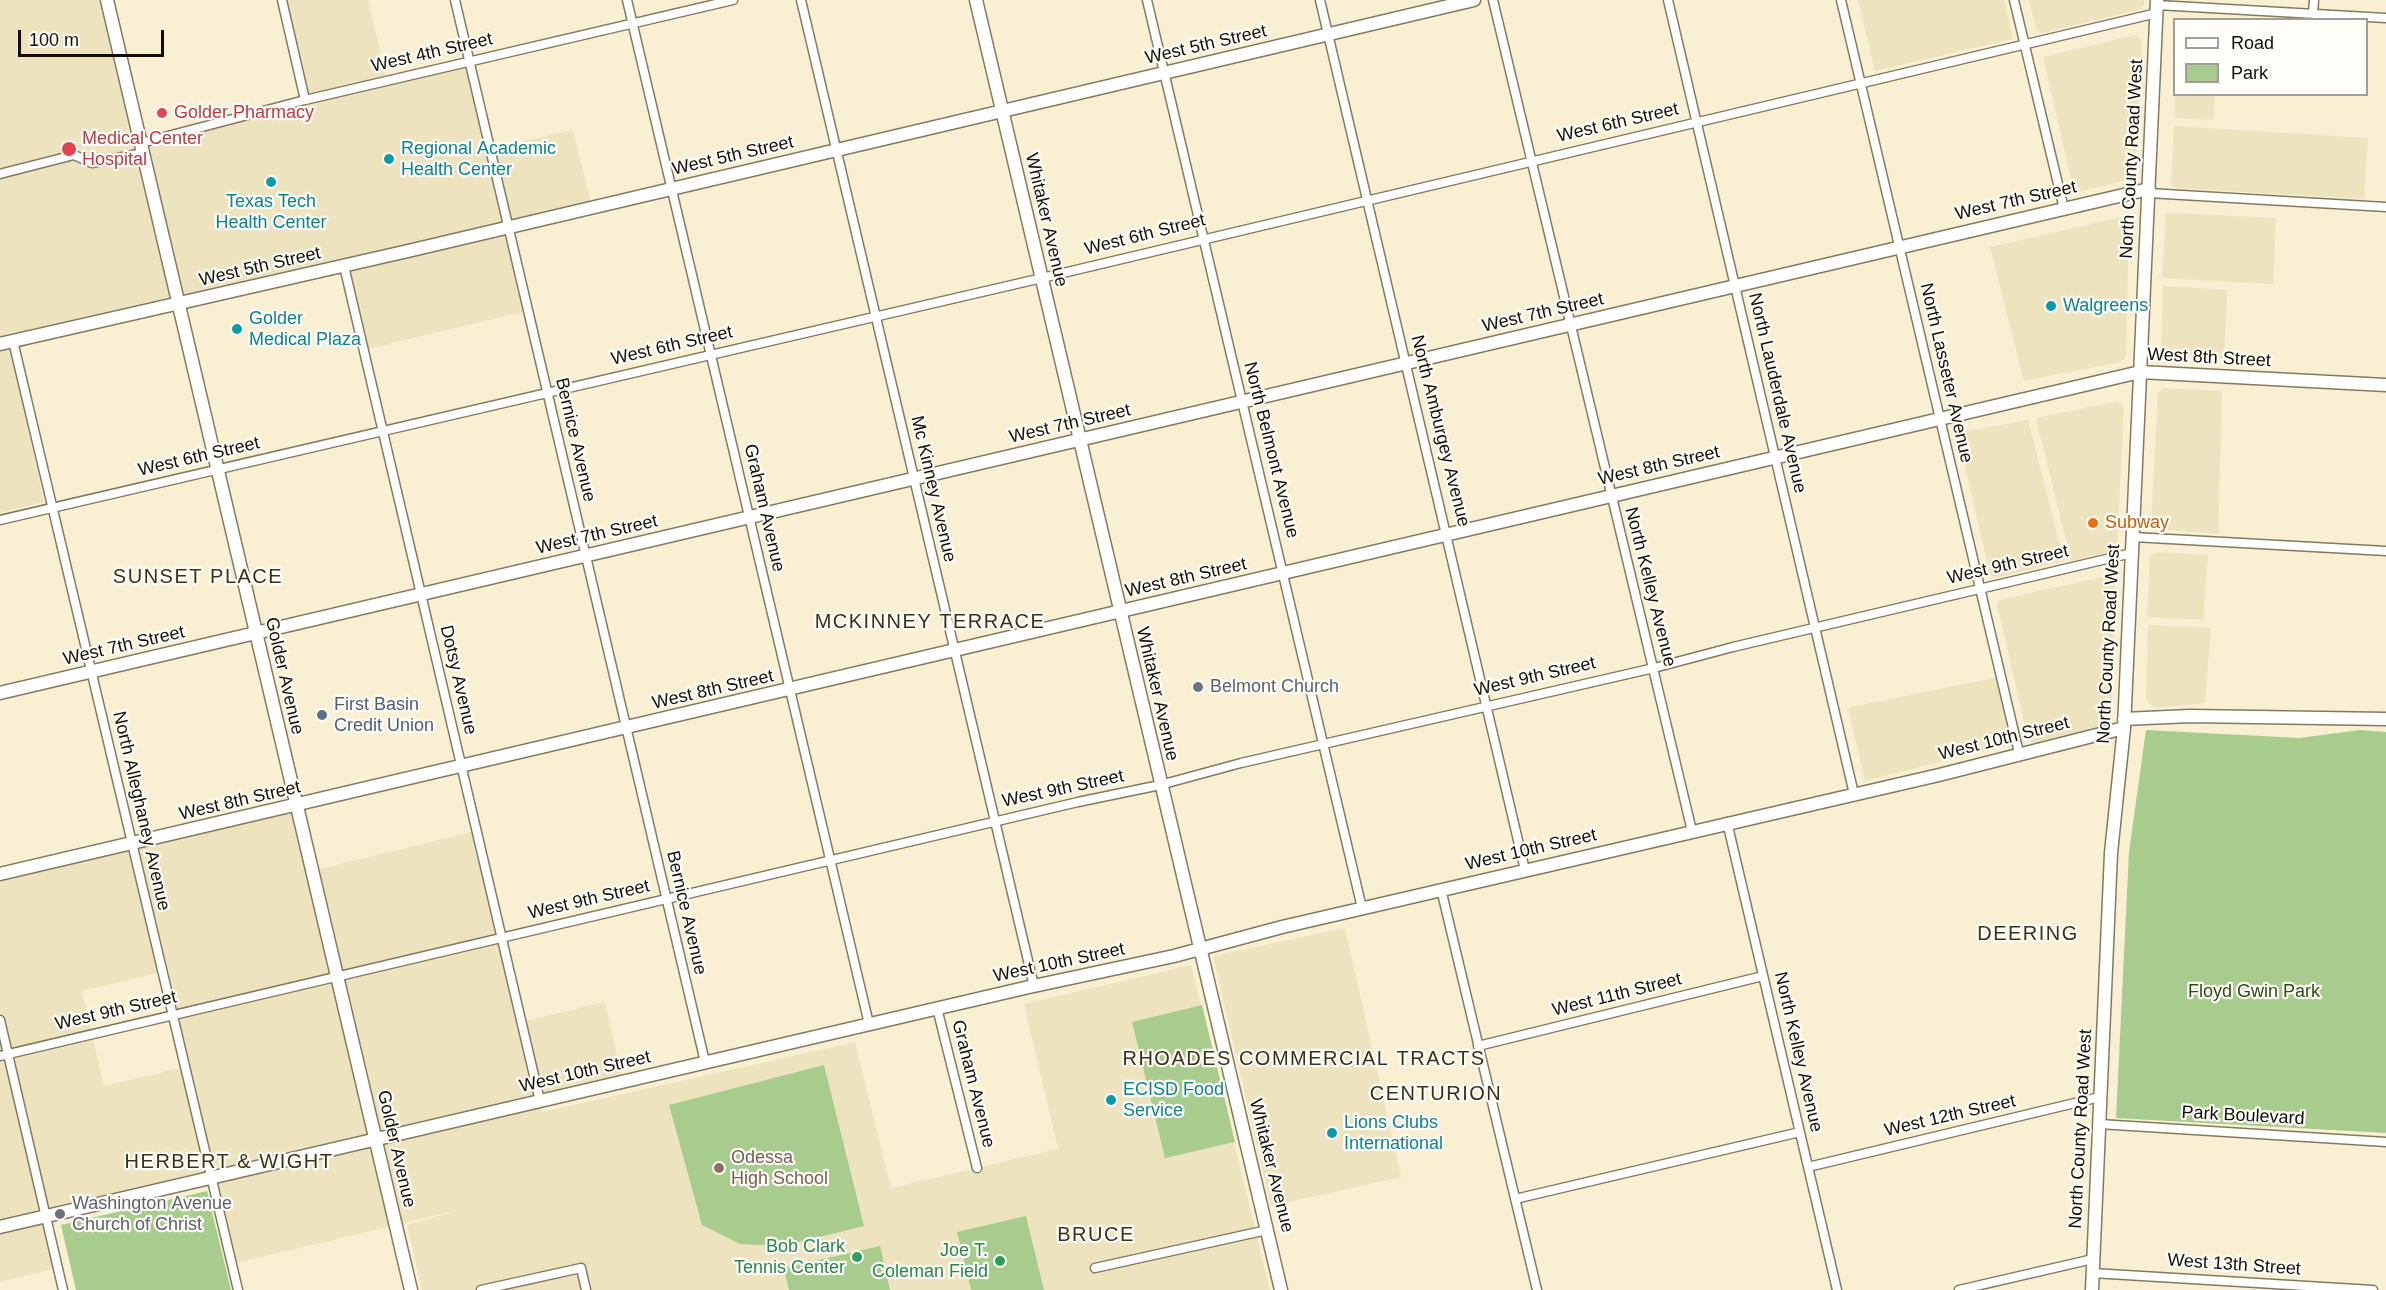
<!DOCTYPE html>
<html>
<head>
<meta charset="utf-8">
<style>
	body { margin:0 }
	#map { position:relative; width:2386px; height:1290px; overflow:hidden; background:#f9f0d3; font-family:Helvetica,sans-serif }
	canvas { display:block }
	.legend { position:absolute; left:2173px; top:18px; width:195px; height:78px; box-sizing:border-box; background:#fffdf8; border:2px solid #a09e97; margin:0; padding:8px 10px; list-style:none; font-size:18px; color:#120f06 }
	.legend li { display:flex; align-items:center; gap:12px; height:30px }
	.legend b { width:30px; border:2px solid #a09e97 }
	.scale { position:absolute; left:18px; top:30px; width:146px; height:27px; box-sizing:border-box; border:3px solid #120f06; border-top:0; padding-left:8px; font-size:18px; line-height:21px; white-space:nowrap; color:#120f06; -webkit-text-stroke:4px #fffdf8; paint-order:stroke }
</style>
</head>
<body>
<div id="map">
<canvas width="2386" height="1290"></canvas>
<ul class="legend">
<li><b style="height:8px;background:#fff"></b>Road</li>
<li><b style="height:16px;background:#a7cc8e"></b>Park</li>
</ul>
<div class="scale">100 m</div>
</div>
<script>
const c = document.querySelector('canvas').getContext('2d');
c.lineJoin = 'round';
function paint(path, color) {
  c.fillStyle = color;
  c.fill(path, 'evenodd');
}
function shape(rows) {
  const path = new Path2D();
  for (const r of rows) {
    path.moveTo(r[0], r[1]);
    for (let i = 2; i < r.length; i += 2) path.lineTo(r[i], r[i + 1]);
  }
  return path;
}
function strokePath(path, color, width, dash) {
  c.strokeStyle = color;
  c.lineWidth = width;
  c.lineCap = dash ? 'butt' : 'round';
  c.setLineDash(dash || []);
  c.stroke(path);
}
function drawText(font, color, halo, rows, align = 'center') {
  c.font = font + ' Helvetica,sans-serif';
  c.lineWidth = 4.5;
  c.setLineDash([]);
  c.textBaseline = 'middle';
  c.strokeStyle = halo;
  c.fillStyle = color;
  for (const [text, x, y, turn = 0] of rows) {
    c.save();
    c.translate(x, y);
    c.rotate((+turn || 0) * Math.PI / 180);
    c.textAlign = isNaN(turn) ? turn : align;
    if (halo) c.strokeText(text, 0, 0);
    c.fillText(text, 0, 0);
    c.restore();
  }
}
const built = shape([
	[0,0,102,0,172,298,8,336,44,502,0,513],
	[282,0,368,0,387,81,469,62,489,149,573,130,592,207,508,227,527,311,363,350,343,266,180,304,140,141,305,100],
	[1858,0,2004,0,2013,39,1875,71],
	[2029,0,2144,0,2144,6,2139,10,2042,33,2036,30],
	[2136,35,2142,41,2135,178,2079,192,2073,188,2043,57],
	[2175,95,2215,95,2214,120,2175,118],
	[2174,126,2368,138,2364,199,2176,188,2171,184],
	[2166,213,2276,218,2273,284,2162,278],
	[2123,217,2129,224,2126,357,2121,362,2024,381,1990,247],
	[2163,286,2227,290,2224,359,2168,355,2161,348],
	[2163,388,2222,391,2218,534,2157,529,2151,525,2158,393],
	[2118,401,2124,407,2117,546,2114,551,2071,561,2036,418],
	[2028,420,2064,561,1995,578,1990,575,1958,436,1961,432],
	[2156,552,2208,555,2203,620,2147,617,2150,557],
	[2111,575,2115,580,2111,717,2104,725,2034,743,2028,739,1997,604,1999,600],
	[2148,625,2211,628,2205,703,2157,708,2149,704,2146,697],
	[1997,677,2011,744,1865,781,1848,708],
	[296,803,307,847,296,851,307,848,312,871,475,831,521,1022,605,1002,623,1082,540,1102,542,1112,855,1042,891,1188,1058,1149,1024,1004,1191,965,1270,1290,496,1290,495,1287,476,1290,422,1290,407,1225,463,1209,232,1264,211,1178,46,1216,58,1268,0,1282,0,872],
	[163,972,185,1067,104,1086,82,991],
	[1345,928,1401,1177,1271,1206,1213,956]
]);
const green = shape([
	[2146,730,2299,738,2360,730,2386,732,2386,1133,2116,1118,2129,852],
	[1202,1005,1235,1142,1165,1158,1132,1022],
	[824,1065,864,1226,782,1246,740,1244,702,1225,669,1105],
	[207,1191,231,1290,76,1290,61,1225],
	[1026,1216,1044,1290,971,1290,957,1232],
	[880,1246,890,1290,789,1290,784,1268]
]);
const street = shape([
	[282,0,305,100],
	[455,0,705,1062],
	[627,0,869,1024],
	[801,0,1034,986],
	[1147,0,1362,908],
	[1320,0,1525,870],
	[1493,0,1692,831],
	[1668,0,1854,794],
	[1841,0,2019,753],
	[2014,0,2064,209],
	[2157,5,2386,18],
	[2313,14,2314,0],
	[141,143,305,100,733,0],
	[0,174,74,155,92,163,143,153],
	[2148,193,2386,207],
	[344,266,540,1101],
	[13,341,238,1290],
	[0,520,1042,278,2157,13],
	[2133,537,2386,551],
	[1727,822,1837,1290],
	[1441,889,1537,1290],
	[937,1008,977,1168],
	[0,1020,63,1290],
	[1478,1046,1763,976],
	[0,1056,1078,802,1160,785,1241,763,1654,668,1733,647,2132,553],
	[2099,1124,2386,1142],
	[1808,1167,2100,1097],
	[1515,1199,1800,1132],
	[1095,1268,1267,1230],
	[2092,1273,2373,1290],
	[481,1290,581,1268,586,1290],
	[1959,1290,2093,1259]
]);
const secondary = shape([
	[107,0,411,1290],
	[976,0,1281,1290],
	[0,344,408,251,1474,0],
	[0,693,2149,189],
	[2124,719,2190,716,2386,719],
	[0,874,2140,372,2386,385],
	[0,1227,1029,987,1174,956,1282,927,1939,775,2124,728],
	[2092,1290,2111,853,2124,728,2157,0]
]);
const markers = [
	[162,113,6,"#e0444e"],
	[69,149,8,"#e0444e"],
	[389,159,6,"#0f9aa8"],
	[271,182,6,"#0f9aa8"],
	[2051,306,6,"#0f9aa8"],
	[237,329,6,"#0f9aa8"],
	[2093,523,6,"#e8710a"],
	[1198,687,6,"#6b7280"],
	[322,715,6,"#5c6f8a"],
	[1111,1100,6,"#0f9aa8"],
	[1332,1133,6,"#0f9aa8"],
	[719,1168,6,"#8d6e63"],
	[60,1214,6,"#6b7280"],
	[857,1257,6,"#2e9e5b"],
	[1000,1261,6,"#2e9e5b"]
];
const streetNames = [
	["West 5th Street",1206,45,-13],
	["West 4th Street",432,53,-13],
	["West 6th Street",1618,123,-13],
	["West 5th Street",733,156,-13],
	["North County Road West",2132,159,-87],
	["West 7th Street",2016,201,-13],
	["Whitaker Avenue",1046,220,77],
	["West 6th Street",1145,235,-14],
	["West 5th Street",260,267,-13],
	["West 7th Street",1543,313,-13],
	["West 6th Street",672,346,-13],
	["West 8th Street",2209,358,3],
	["North Lasseter Avenue",1946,373,77],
	["North Lauderdale Avenue",1777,393,77],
	["West 7th Street",1070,424,-13],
	["North Amburgey Avenue",1440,431,76],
	["Bernice Avenue",575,440,77],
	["North Belmont Avenue",1271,450,76],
	["West 6th Street",199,457,-13],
	["West 8th Street",1659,466,-13],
	["Mc Kinney Avenue",933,489,77],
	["Graham Avenue",764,508,77],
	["West 7th Street",597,535,-13],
	["West 9th Street",2008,565,-13],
	["West 8th Street",1186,578,-13],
	["North Kelley Avenue",1650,587,76],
	["North County Road West",2109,644,-87],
	["West 7th Street",124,646,-13],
	["Golder Avenue",284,676,77],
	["West 9th Street",1535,677,-13],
	["Dotsy Avenue",458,680,77],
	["West 8th Street",713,690,-13],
	["Whitaker Avenue",1157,694,77],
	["West 10th Street",2004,739,-14],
	["West 9th Street",1063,789,-12],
	["West 8th Street",240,801,-13],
	["North Alleghaney Avenue",141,811,77],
	["West 10th Street",1531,850,-13],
	["West 9th Street",589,900,-13],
	["Bernice Avenue",686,913,77],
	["West 10th Street",1059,963,-12],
	["West 11th Street",1617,995,-14],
	["West 9th Street",116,1011,-13],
	["North Kelley Avenue",1798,1052,77],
	["West 10th Street",585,1072,-13],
	["Graham Avenue",973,1084,76],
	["West 12th Street",1950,1116,-13],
	["Park Boulevard",2243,1116,3],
	["North County Road West",2081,1129,-87],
	["Golder Avenue",396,1149,77],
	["Whitaker Avenue",1271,1166,76],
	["West 13th Street",2234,1265,4]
];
const healthNames = [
	["Golder Pharmacy",174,113],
	["Medical Center",82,139],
	["Hospital",82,160]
];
const cultureNames = [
	["Regional Academic",401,149],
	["Health Center",401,170],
	["Texas Tech",271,202,"center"],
	["Health Center",271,223,"center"],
	["Walgreens",2063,306],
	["Golder",249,319],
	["Medical Plaza",249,340],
	["ECISD Food",1123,1090],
	["Service",1123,1111],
	["Lions Clubs",1344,1123],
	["International",1344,1144]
];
const foodNames = [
	["Subway",2105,523]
];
const worshipNames = [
	["Belmont Church",1210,687],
	["Washington Avenue",72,1204],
	["Church of Christ",72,1225]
];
const serviceNames = [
	["First Basin",334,705],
	["Credit Union",334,726]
];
const parkNames = [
	["Floyd Gwin Park",2254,992]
];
const educationNames = [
	["Odessa",731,1158],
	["High School",731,1179]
];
const leisureNames = [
	["Bob Clark",845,1247],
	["Tennis Center",845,1268],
	["Joe T.",988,1251],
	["Coleman Field",988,1272]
];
const neighbourhoodNames = [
	["SUNSET PLACE",198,577],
	["MCKINNEY TERRACE",930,622],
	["DEERING",2028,934],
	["RHOADES COMMERCIAL TRACTS",1304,1059],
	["CENTURION",1436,1094],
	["HERBERT & WIGHT",229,1162],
	["BRUCE",1096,1235]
];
paint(built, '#eee3bf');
paint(green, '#a7cc8e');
strokePath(street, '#827a60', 11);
strokePath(secondary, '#827a60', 15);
strokePath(street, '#fff', 8);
strokePath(secondary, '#fff', 12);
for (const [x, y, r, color] of markers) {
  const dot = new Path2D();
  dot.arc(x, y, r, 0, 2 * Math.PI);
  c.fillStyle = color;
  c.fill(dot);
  strokePath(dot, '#fffdf8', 2);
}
drawText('18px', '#120f06', '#fffdf8', streetNames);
drawText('18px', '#be3a42', '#fffdf8', healthNames, 'left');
drawText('18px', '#0d838f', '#fffdf8', cultureNames, 'left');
drawText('18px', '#c56008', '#fffdf8', foodNames, 'left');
drawText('18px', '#5b616d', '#fffdf8', worshipNames, 'left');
drawText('18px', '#4e5e75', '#fffdf8', serviceNames, 'left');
drawText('18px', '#2f4c14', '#fffdf8', parkNames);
drawText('18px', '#785e54', '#fffdf8', educationNames, 'left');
drawText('18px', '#27864d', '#fffdf8', leisureNames, 'right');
c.letterSpacing = '1.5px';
drawText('20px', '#39321a', '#fffdf8', neighbourhoodNames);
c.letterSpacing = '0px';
</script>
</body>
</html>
